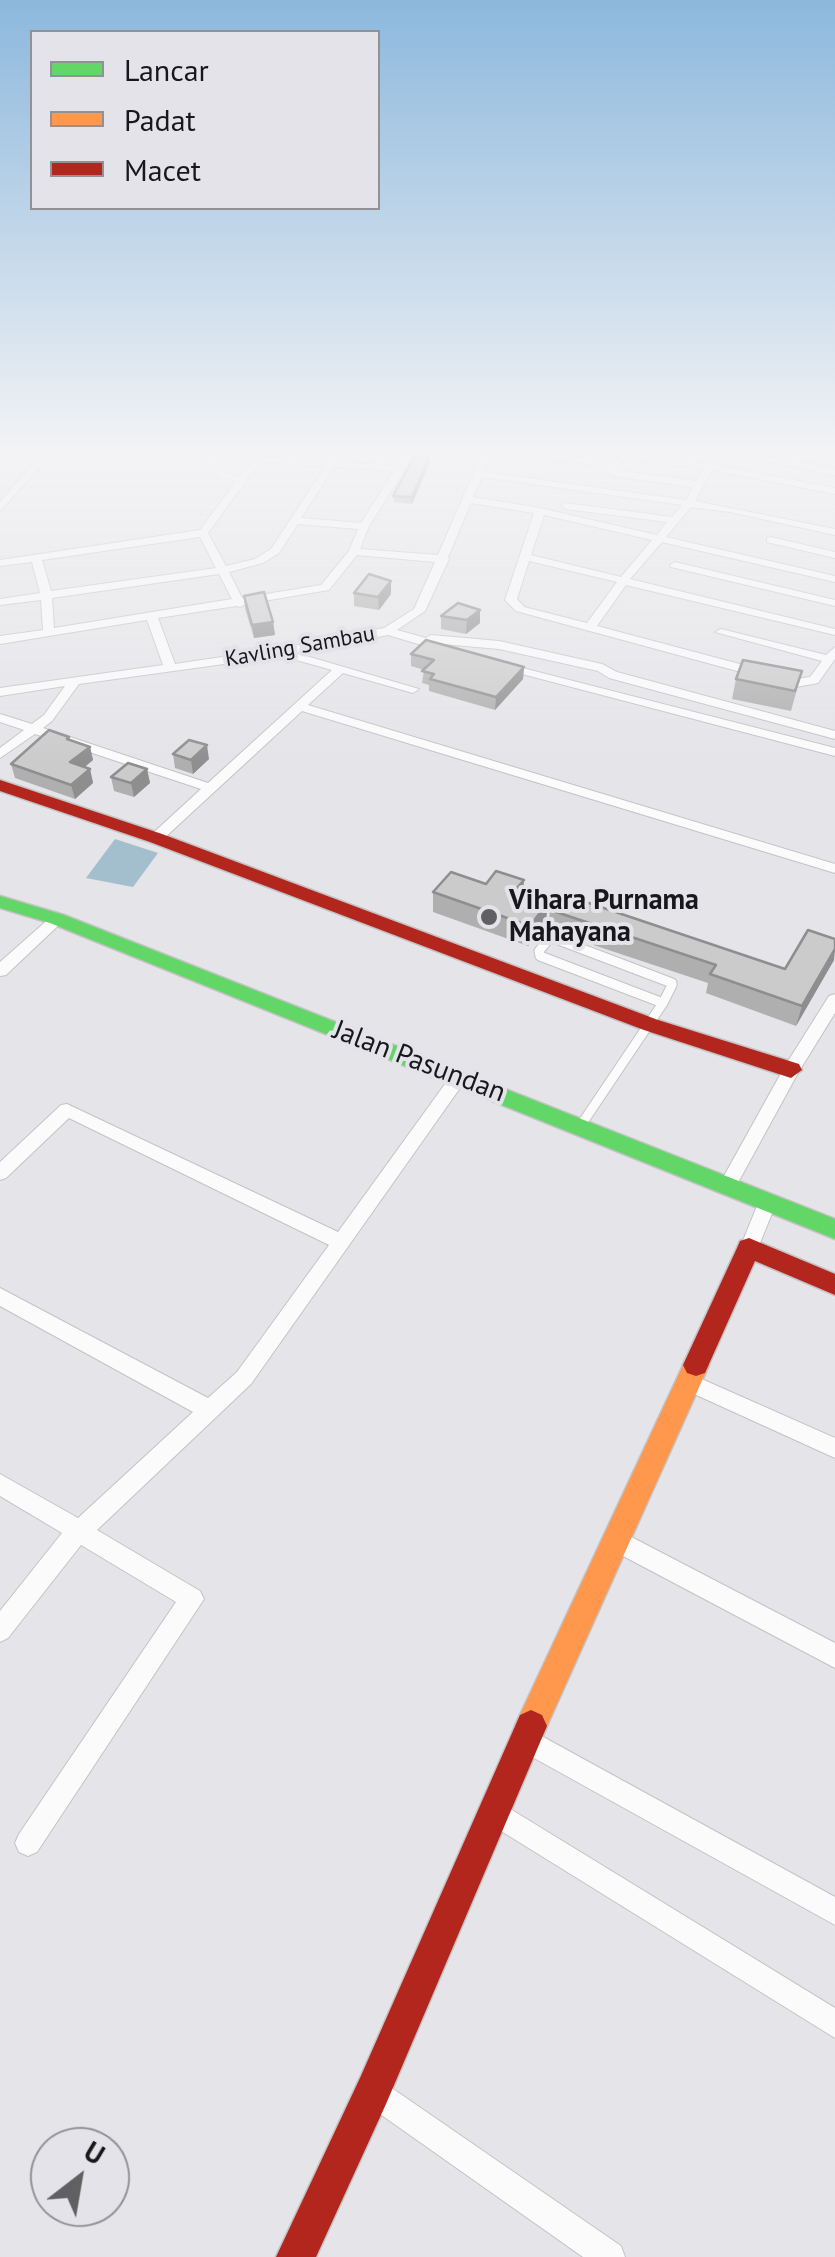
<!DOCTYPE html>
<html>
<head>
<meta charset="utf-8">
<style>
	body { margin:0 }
	#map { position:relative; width:835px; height:2257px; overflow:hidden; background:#e5e4e8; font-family:"PT Sans",sans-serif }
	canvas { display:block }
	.legend { position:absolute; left:30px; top:30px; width:350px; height:180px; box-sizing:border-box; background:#e4e3e9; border:2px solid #929196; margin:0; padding:12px 18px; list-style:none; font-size:30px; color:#181719 }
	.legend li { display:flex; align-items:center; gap:20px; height:50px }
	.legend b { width:50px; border:2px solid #929196 }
	.north { position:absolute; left:30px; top:2127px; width:100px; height:100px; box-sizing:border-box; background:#e4e3e9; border:2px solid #929196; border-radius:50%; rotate:31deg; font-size:28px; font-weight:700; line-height:40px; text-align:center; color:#181719 }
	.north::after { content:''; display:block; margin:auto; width:35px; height:45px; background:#605f61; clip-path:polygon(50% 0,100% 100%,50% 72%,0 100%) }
</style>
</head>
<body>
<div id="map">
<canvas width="835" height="2257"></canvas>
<ul class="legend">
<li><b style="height:12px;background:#63d668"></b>Lancar</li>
<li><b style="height:12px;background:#ff974d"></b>Padat</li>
<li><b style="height:12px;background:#b3261e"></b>Macet</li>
</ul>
<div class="north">U</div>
</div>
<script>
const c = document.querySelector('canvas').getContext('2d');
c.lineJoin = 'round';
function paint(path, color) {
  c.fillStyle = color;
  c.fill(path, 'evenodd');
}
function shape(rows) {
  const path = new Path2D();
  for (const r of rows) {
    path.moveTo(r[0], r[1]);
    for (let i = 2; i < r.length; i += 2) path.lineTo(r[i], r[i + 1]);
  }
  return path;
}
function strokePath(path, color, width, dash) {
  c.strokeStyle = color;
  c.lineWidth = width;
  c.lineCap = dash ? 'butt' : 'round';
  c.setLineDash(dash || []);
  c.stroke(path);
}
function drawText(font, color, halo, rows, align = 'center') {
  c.font = font + ' "PT Sans",sans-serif';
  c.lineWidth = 8;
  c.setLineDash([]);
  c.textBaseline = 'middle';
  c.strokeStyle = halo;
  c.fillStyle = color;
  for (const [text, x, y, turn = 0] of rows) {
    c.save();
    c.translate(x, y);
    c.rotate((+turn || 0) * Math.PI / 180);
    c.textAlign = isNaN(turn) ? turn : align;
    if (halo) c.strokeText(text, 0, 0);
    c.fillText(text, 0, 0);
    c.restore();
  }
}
const water = shape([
	[115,839,158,853,133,887,86,878]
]);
const laneFar1 = shape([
	[219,449,213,465,222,474,242,481]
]);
const lane = shape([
	[556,939,672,983,672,985,663,1003,540,956,539,951,548,940,556,939],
	[581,1125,663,1003]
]);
const street = shape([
	[46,449,56,449,0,511,0,502,46,449],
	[260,449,270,449,264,457,328,461,336,449,346,449,338,462,397,466,408,449,418,449,369,526,360,549,438,555,482,453,463,449,495,449,611,460,629,453,706,464,712,449,732,449,835,469,835,475,722,453,715,465,835,488,835,494,712,470,695,501,835,529,835,535,730,512,691,507,666,537,835,576,835,582,662,542,630,579,835,629,835,635,626,585,597,626,796,679,810,677,822,661,715,632,721,629,826,655,835,647,835,659,818,683,796,687,516,611,505,600,534,513,471,503,448,557,449,559,425,611,397,630,426,638,431,635,499,641,602,664,617,672,835,731,835,739,609,678,598,671,499,649,443,644,451,648,445,652,388,635,296,653,419,689,413,693,343,673,308,705,835,864,835,873,302,711,161,841,156,842,149,838,151,835,201,789,35,734,0,758,0,748,24,730,0,722,0,714,32,724,44,715,65,686,0,696,0,688,163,665,147,620,0,644,0,636,43,630,41,600,0,605,0,599,40,593,32,562,0,566,0,560,200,530,260,449],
	[491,454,607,466,610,474,618,477,693,487,686,500,484,472,491,454],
	[630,459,703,469,696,481,618,470,617,464,630,459],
	[260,462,325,467,271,549,255,559,226,566,208,533,260,462],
	[334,467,394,471,361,523,301,518,334,467],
	[482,477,682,505,672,517,566,503,561,506,566,509,667,522,657,535,540,508,473,497,482,477],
	[544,515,652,540,621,577,531,555,544,515],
	[298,524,358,529,349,551,321,585,242,598,229,572,263,563,279,553,298,524],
	[200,537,216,568,51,591,42,560,200,537],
	[357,555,435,562,414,609,384,628,282,648,175,664,158,618,236,606,240,607,246,604,329,590,357,555],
	[529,561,617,582,587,623,524,607,517,599,529,561],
	[219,574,232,599,54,628,52,598,219,574],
	[282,656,332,670,208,783,43,728,52,721,79,684,282,656],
	[816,449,835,449,835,455,818,451,816,449],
	[771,537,835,552,835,558,767,542,767,538,771,537],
	[675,562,835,600,835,606,671,567,670,565,675,562],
	[499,662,835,748,835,756,499,668,499,662],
	[57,914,62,916,65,919,62,922,6,975,0,976,0,962,52,916,57,914],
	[835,994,835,1013,798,1073,734,1190,722,1190,719,1185,785,1066,829,996,835,994],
	[459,1071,467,1077,465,1081,251,1384,97,1530,200,1591,204,1599,37,1852,28,1856,19,1852,15,1843,19,1834,176,1602,81,1545,8,1638,0,1642,0,1611,62,1533,0,1496,0,1474,78,1518,193,1412,0,1306,0,1288,208,1398,237,1372,329,1245,69,1118,6,1178,0,1180,0,1162,61,1105,67,1104,338,1232,453,1073,459,1071],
	[768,1194,774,1196,777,1201,758,1248,756,1253,749,1256,742,1253,740,1248,759,1201,762,1196,768,1194],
	[688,1373,835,1438,835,1458,681,1388,678,1382,681,1376,688,1373],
	[616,1529,835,1643,835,1668,608,1548,605,1540,608,1532,616,1529],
	[525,1727,835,1897,835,1925,516,1748,513,1739,516,1730,525,1727],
	[494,1799,835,2008,835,2038,485,1821,481,1812,485,1803,494,1799],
	[373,2078,383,2082,621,2246,625,2257,583,2257,363,2102,359,2092,363,2082,373,2078]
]);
const fast = shape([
	[0,896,64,915,835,1219,835,1239,50,923,0,908,0,896]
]);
const slow = shape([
	[696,1354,705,1357,709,1365,542,1737,531,1742,520,1737,515,1726,520,1715,687,1357,696,1354]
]);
const jam = shape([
	[0,780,162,834,658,1020,799,1064,802,1070,791,1078,644,1030,150,842,0,791,0,780],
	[749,1238,835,1274,835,1295,755,1261,705,1373,696,1376,687,1373,683,1365,737,1248,740,1241,749,1238],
	[531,1710,542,1715,547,1726,386,2104,316,2257,276,2257,360,2078,520,1715,531,1710]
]);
const wall = shape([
	[430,456,430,462,412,504,394,502,393,496],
	[391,581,391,594,379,610,354,606,354,593],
	[244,596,273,622,275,635,254,638,245,609],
	[441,616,480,623,466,634,441,629],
	[411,654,524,667,523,679,495,710,429,691,429,685,422,683,424,670,411,666],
	[802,671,791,711,732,699,736,679],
	[70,740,90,747,93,760,85,767,90,769,93,783,75,799,15,778,11,764],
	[173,754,209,759,193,774,175,768],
	[147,769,150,783,134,797,114,791,111,777],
	[524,880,523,893,546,922,528,946,433,912,433,892,486,884],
	[550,910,785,969,834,960,796,1026,706,993,708,983,548,930]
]);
const shadedWall = shape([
	[430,456,430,462,412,504,412,497],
	[391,581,391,594,379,610,378,597],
	[480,610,480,623,466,634,467,620],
	[273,622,275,635,254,638,252,625],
	[524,667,523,679,495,710,496,697],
	[207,745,209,759,193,774,191,760],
	[90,747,93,760,73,776,70,762],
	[90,769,93,783,75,799,71,785],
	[147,769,150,783,134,797,131,783],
	[524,880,522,901,515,890],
	[548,902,546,922,528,946,530,926],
	[835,949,834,960,796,1026,802,1006]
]);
const building = shape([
	[415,455,430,456,412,497,393,496,415,455],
	[369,574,391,581,378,597,354,593,369,574],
	[264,592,273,622,252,625,244,596,264,592],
	[458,603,480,610,467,620,441,616,458,603],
	[426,640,524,667,496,697,430,679,434,674,422,671,434,660,411,654,426,640],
	[743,660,802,671,795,691,736,679,743,660],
	[49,730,69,737,67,739,90,747,70,762,90,769,71,785,11,764,49,730],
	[189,740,207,745,191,760,173,754,189,740],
	[128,763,147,769,131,783,111,777,128,763],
	[496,871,524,880,515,890,548,902,530,926,433,892,451,872,486,884,496,871],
	[562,894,785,969,808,930,835,939,835,949,802,1006,710,974,716,965,550,910,562,894]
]);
const markers = [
	[489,917,10,"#605f61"]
];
const farStreetnames = [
	["Kavling Sambau",300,647,-10]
];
const poiNames = [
	["Vihara Purnama",509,901],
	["Mahayana",509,933]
];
const streetNames = [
	["Jalan Pasundan",419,1062,21]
];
paint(water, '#a3becc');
strokePath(laneFar1, '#c3c2c4', 6);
strokePath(lane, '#c3c2c4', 11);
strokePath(street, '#c3c2c4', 2);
strokePath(fast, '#c3c2c4', 3);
strokePath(slow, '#c3c2c4', 3);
strokePath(jam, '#c3c2c4', 3);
strokePath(laneFar1, '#fbfbfc', 5);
strokePath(lane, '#fbfbfc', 9);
paint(street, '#fbfbfc');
paint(fast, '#63d668');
paint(slow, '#ff974d');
paint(jam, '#b3261e');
paint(wall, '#afafaf');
paint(shadedWall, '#8f8e8f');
paint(building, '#cccbcc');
strokePath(building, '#8f8e8f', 2.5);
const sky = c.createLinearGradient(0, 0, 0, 765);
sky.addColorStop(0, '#8cb8dd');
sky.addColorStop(0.59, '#f3f3f5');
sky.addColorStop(1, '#f3f3f500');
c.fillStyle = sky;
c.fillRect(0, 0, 835, 765);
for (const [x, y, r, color] of markers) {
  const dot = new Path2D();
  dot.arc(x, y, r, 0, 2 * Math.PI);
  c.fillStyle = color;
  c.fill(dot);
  strokePath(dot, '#e4e3e9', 4);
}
drawText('22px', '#181719', '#e4e3e9', farStreetnames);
drawText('bold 28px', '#181719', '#e4e3e9', poiNames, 'left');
drawText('28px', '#181719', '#e4e3e9', streetNames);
</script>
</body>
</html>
